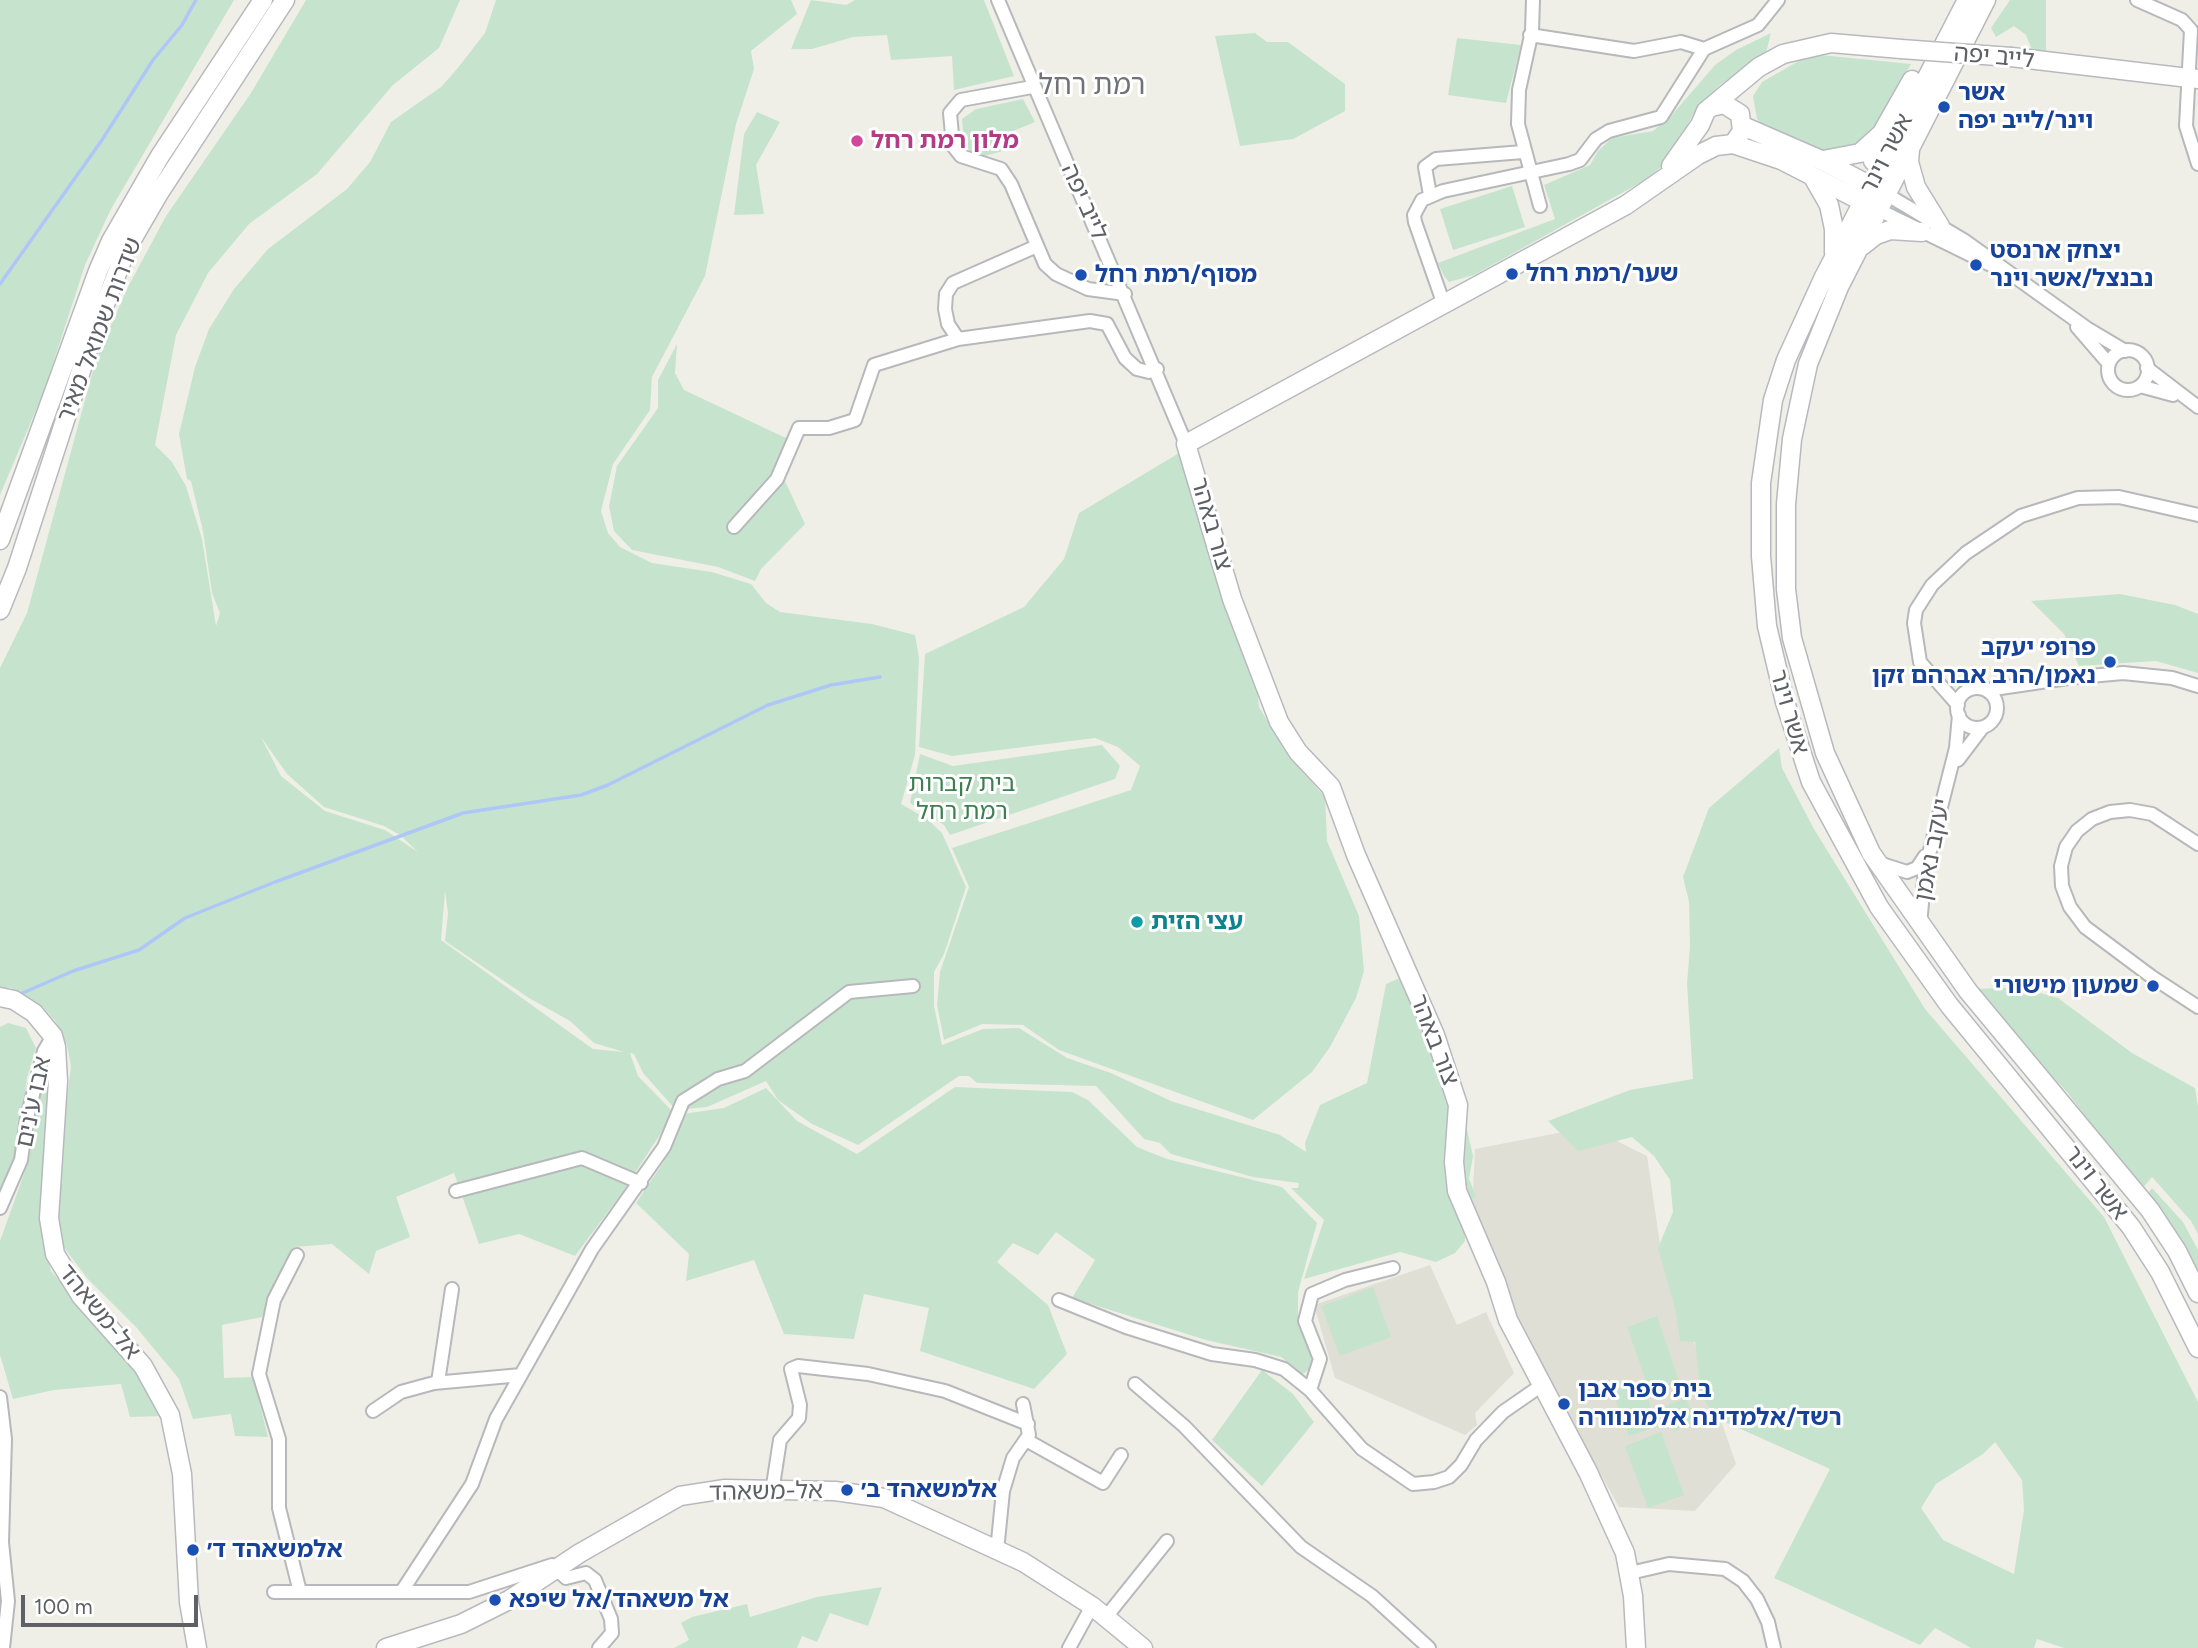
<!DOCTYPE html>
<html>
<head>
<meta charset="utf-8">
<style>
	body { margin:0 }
	#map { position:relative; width:2198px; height:1648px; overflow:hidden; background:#efefe7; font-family:Figtree,sans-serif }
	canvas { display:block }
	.scale { position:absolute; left:21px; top:1595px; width:177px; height:32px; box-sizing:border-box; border:4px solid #5e6066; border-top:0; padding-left:9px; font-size:21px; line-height:24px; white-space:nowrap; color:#5e6066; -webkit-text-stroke:5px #fff; paint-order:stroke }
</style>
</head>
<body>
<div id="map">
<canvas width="2198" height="1648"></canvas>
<div class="scale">100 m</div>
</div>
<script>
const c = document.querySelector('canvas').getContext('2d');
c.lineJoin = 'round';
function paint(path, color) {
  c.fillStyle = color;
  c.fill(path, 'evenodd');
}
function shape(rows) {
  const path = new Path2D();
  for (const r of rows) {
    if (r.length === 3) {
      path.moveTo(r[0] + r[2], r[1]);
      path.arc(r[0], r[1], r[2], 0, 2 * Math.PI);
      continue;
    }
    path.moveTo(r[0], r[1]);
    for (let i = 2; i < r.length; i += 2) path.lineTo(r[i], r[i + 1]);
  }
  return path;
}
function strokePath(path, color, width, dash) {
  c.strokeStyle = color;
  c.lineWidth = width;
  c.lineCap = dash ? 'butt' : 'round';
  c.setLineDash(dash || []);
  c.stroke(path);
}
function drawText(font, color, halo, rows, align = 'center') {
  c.font = font + ' Figtree,"Noto Sans Hebrew",sans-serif';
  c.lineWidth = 6;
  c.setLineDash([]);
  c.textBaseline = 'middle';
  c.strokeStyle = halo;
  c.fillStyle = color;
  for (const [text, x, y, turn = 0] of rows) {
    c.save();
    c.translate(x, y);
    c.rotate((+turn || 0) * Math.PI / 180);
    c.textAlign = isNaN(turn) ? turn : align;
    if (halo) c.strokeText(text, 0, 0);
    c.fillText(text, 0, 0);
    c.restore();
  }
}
const education = shape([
	[1589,1127,1647,1156,1660,1244,1736,1464,1695,1511,1619,1507,1523,1335,1472,1213,1475,1149],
	[1430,1265,1457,1325,1486,1312,1514,1373,1475,1413,1477,1425,1465,1435,1335,1378,1314,1305]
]);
const green = shape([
	[0,0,234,0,111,209,85,265,44,391,0,495],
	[306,0,460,0,439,48,393,85,317,174,249,224,208,273,176,335,155,445,172,462,186,486,202,539,216,626,220,613,212,593,203,531,191,481,187,479,179,434,195,367,209,329,234,289,268,249,347,189,370,162,391,122,441,87,457,69,485,33,496,0,791,0,797,14,751,51,754,69,736,124,705,276,652,377,650,410,613,464,601,511,608,533,620,547,652,563,712,572,751,584,766,603,780,612,872,624,915,635,919,658,915,755,901,804,927,819,942,833,966,887,944,954,934,972,934,1006,942,1045,983,1029,1019,1028,1067,1058,1111,1073,1171,1101,1280,1135,1306,1152,1305,1143,1320,1105,1367,1083,1386,984,1412,973,1459,1095,1473,1156,1469,1179,1476,1196,1464,1207,1465,1241,1455,1253,1436,1262,1400,1252,1304,1279,1324,1220,1291,1188,1298,1188,1299,1183,1253,1177,1171,1154,1160,1143,1144,1139,1096,1086,977,1083,969,1076,959,1076,858,1145,812,1124,778,1100,766,1081,707,1107,676,1110,643,1073,634,1054,630,1053,638,1076,674,1113,622,1193,575,1256,519,1234,479,1244,454,1173,396,1197,410,1237,376,1251,369,1274,332,1244,295,1247,283,1265,262,1317,222,1325,224,1378,253,1377,268,1437,235,1436,231,1414,193,1419,179,1379,136,1327,87,1278,63,1246,57,1225,60,1157,71,1066,67,1045,56,1022,43,1007,11,988,0,987,0,668,27,613,97,356,129,285,166,216,251,93],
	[261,737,287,774,324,807,384,826,400,835,418,852,385,830,325,811,281,776],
	[445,891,448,913,445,941,529,998,570,1021,594,1043,624,1052,593,1049,441,940],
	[811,0,846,5,855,0,984,0,1014,76,954,90,952,56,891,60,887,35,853,37,812,49,791,49],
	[2010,0,2046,0,2046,51,2032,50,2026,35,2014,26,1996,37,1991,28],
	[1255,33,1267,42,1288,42,1345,84,1345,111,1293,139,1240,146,1215,36],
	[1771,33,1766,53,1720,85,1693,114,1670,159,1647,179,1474,275,1449,282,1444,276,1438,263,1555,219,1544,185,1590,165,1598,151,1612,138,1653,131,1671,116,1715,65,1736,50],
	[1457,38,1521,45,1506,103,1448,95],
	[1820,55,1911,64,1872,136,1860,147,1829,154,1767,129,1757,119,1753,96,1762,82,1804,58],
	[1023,99,1035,122,1006,134,1010,149,985,156,971,152,964,143,962,119,976,109],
	[757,112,780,122,756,165,764,214,734,215,744,134],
	[1512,186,1525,227,1453,250,1440,209],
	[677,344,675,373,684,390,788,439,778,466,805,524,761,569,755,581,718,567,632,550,614,531,609,506,617,466,658,408,658,380],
	[1184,450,1254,662,1259,707,1289,757,1325,797,1327,841,1359,916,1364,971,1356,998,1330,1047,1312,1072,1253,1120,1059,1050,1023,1025,982,1024,944,1040,937,1005,940,972,969,887,952,848,1131,790,1140,766,1118,747,1095,738,952,756,919,747,925,654,1024,607,1064,559,1079,513],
	[2120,594,2175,605,2198,614,2198,673,2156,661,2079,666,2064,634,2031,601],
	[1102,745,1120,766,1115,779,950,835,944,825,910,803,920,754,953,766],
	[1779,748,1782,768,1814,829,1925,1009,2104,1217,2198,1402,2198,1648,2064,1648,2037,1639,2034,1648,1971,1648,1935,1628,1920,1645,1774,1578,1830,1469,1716,1418,1701,1395,1695,1342,1680,1341,1675,1308,1658,1248,1673,1212,1670,1180,1654,1156,1632,1137,1578,1151,1548,1121,1630,1090,1693,1079,1687,984,1690,946,1689,902,1683,877,1709,808],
	[1995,1442,2022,1480,2024,1510,2014,1574,1943,1540,1921,1508,1936,1484,1983,1454],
	[2019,987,2058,998,2132,1053,2195,1088,2198,1107,2198,1234,2191,1221,2152,1177,2141,1190,2067,1092,2030,1053,1979,989],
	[8,1023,26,1028,36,1048,27,1078,18,1150,0,1200,0,1027],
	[49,1074,42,1199,44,1246,51,1271,140,1371,163,1416,130,1417,121,1384,54,1390,13,1399,0,1355,0,1241,29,1160,39,1092],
	[955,1087,1072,1092,1088,1100,1137,1147,1167,1159,1282,1187,1317,1223,1298,1292,1298,1316,1314,1366,1303,1374,1281,1357,1206,1340,1072,1298,1095,1260,1056,1232,1038,1255,1013,1243,997,1262,1048,1305,1067,1354,1034,1389,920,1351,929,1308,864,1294,854,1339,784,1334,754,1260,686,1281,689,1254,636,1203,663,1163,683,1114,724,1108,766,1088,797,1121,857,1154],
	[2152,1188,2183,1222,2198,1250,2198,1286,2146,1196],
	[1373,1287,1391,1337,1340,1356,1321,1306],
	[1657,1316,1679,1381,1650,1392,1627,1327],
	[1262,1370,1293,1394,1314,1422,1262,1486,1212,1440],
	[1641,1380,1658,1426,1629,1436,1612,1391],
	[1686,1398,1695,1423,1675,1431,1665,1406],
	[1661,1432,1684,1495,1648,1508,1625,1446],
	[882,1587,868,1626,830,1613,817,1642,802,1636,797,1648,674,1648,689,1640,681,1623,692,1617,747,1604,750,1617,817,1597]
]);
const stream = shape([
	[0,284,102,140,153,60,182,25,196,0],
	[18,995,73,971,139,950,185,918,275,882,463,813,581,795,608,785,768,705,831,685,880,677]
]);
const street = shape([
	[998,0,1186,444],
	[1533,0,1532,31,1519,90,1518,124,1540,206],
	[2137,0,2182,20,2191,30,2186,126,2198,164],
	[1530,35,1634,51,1681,42,1704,49],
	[1032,87,961,100,950,113,953,146,961,156,1001,169,1011,184,1045,264,1056,274,1088,289,1125,294],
	[1886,194,1965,241,2088,329,2125,351],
	[1430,195,1425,167,1436,159,1523,152],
	[1879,210,1991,265],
	[1037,246,953,283,946,294,945,309,948,324,958,339,1090,321,1107,324,1125,358,1137,369,1149,372,1157,369],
	[1443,302,1415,222,1414,215,1422,200,1443,191,1569,164,1580,160,1596,139,1609,131,1661,117,1704,49,1758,25,1778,0],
	[2077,327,2109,364],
	[2128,370,20],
	[2147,368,2198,407],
	[2140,386,2173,395],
	[734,527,777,479,799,428,829,428,855,420,874,365,958,339],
	[1977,708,20],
	[1987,690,2068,678,2123,673,2172,678,2198,686],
	[1958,705,1920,662,1914,623,1916,610,1932,585,1966,553,2021,516,2078,498,2119,497,2198,515],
	[1958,760,1983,727],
	[2198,844,2152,814,2130,810,2110,812,2092,819,2077,831,2066,847,2061,866,2062,886,2070,907,2085,927,2152,977,2198,1007],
	[1879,863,1907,872,1917,868,1925,856],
	[1920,925,1925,870,1956,748,1959,715],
	[456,1191,582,1158,641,1183],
	[0,1208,21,1160,27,1118,44,1051,53,1036],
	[297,1255,274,1300,259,1374,279,1439,279,1508,300,1592],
	[1059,1300,1126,1327,1212,1354,1255,1360,1284,1369,1310,1390,1362,1449,1413,1484,1434,1482,1449,1477,1461,1465,1476,1440,1503,1412,1542,1385],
	[438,1382,452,1289],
	[1135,1384,1184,1426,1301,1547,1372,1596,1429,1648],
	[1310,1390,1320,1359,1305,1321,1312,1294,1345,1280,1393,1268],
	[0,1397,5,1439,2,1542,8,1601,3,1648],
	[373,1411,401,1392,434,1383,521,1375],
	[1026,1440,1103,1483,1121,1455],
	[772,1492,780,1440,799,1418,800,1405,791,1369,798,1366,868,1374,945,1391,1028,1424],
	[997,1551,1003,1491,1013,1458,1029,1435,1023,1404],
	[1630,1573,1669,1564,1725,1569,1743,1581,1757,1599,1768,1622,1774,1648],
	[402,1591,472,1484,496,1419,592,1249,664,1147,683,1101,718,1079,745,1071,849,992,913,986],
	[274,1592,469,1592,552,1565,566,1578,586,1573,595,1580,611,1619,612,1633,599,1648],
	[1106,1617,1167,1541],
	[1069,1648,1092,1606]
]);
const secondary = shape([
	[1967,0,1823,279,1786,360,1773,400,1761,483,1761,556,1767,626,1785,702,1811,782,1879,907,1949,1005,2131,1227,2160,1272,2198,1348],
	[1986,0,1839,287,1808,364,1792,439,1786,504,1786,589,1792,638,1825,753,1871,853,1968,991,2150,1210,2177,1251,2198,1293],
	[2011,57,2198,79],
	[1743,126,1821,160,1879,190],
	[1733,144,1781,160,1873,207],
	[1910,150,1909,162,1916,187,1940,226],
	[1823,160,1860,153,1881,134],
	[1873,161,1883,131,1912,80],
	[1671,166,1700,125,1706,111,1759,67,1783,54,1831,43,1901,49],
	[1813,177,1829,205,1834,229,1834,253],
	[1862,246,1876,235,1890,230,1922,232],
	[0,540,98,271,111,241,160,156,263,0],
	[0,610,17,568,91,340,126,250,159,193,285,0],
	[0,997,14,1000,34,1013,53,1036,56,1047,58,1081,49,1218,55,1254,81,1296,143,1366,170,1415,182,1474,189,1602,197,1648],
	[386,1648,461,1624,509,1600,580,1553,680,1496,725,1489,835,1491,884,1498,1023,1562,1092,1606,1143,1648],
	[1636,1648,1633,1596,1625,1553,1588,1472,1508,1320,1496,1282,1457,1191,1454,1162,1458,1105,1435,1035,1356,855,1331,787,1298,752,1279,722,1232,599,1186,444,1626,205,1698,155,1716,146,1733,144,1742,131,1740,114,1724,104,1711,107]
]);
const secondaryBridge = shape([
	[1901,49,2011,57]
]);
const markers = [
	[1944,107,7,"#1a4fb4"],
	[857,141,7,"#d1479c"],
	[1976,265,7,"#1a4fb4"],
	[1512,274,7,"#1a4fb4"],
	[1081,275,7,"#1a4fb4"],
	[2110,662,7,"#1a4fb4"],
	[1137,922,7,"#0f9aa8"],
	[2153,986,7,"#1a4fb4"],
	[1564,1404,7,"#1a4fb4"],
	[847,1490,7,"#1a4fb4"],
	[193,1550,7,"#1a4fb4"],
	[495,1600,7,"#1a4fb4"]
];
const streetNames = [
	["לייב יפה",1994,57,5],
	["אשר וינר",1887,154,-63],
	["לייב יפה",1084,202,66],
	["שדרות שמואל מאיר",100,330,-69],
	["צור באהר",1211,524,74],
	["אשר וינר",1789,712,74],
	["יעקב נאמן",1933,850,-79],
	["צור באהר",1434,1040,69],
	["אבו ע'נים",34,1102,-78],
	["אשר וינר",2096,1183,52],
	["אל-משאהד",99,1312,51],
	["אל-משאהד",766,1492,-1]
];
const transitNames = [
	["אשר",1958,93],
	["וינר/לייב יפה",1958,121],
	["יצחק ארנסט",1990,251],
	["נבנצל/אשר וינר",1990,279],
	["שער/רמת רחל",1526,274],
	["מסוף/רמת רחל",1095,275],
	["פרופ׳ יעקב",2096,648,"right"],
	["נאמן/הרב אברהם זקן",2096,676,"right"],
	["שמעון מישורי",2139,986,"right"],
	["בית ספר אבן",1578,1390],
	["רשד/אלמדינה אלמונוורה",1578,1418],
	["אלמשאהד ב׳",861,1490],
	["אלמשאהד ד׳",207,1550],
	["אל משאהד/אל שיפא",509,1600]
];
const hotelNames = [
	["מלון רמת רחל",871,141]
];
const parkNames = [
	["בית קברות",962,784],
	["רמת רחל",962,812]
];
const cultureNames = [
	["עצי הזית",1151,922]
];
const quarterNames = [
	["רמת רחל",1092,86]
];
paint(education, '#dfdfd5');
paint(green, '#c6e4cd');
strokePath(stream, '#afc7f7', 3.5);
strokePath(street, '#b7b8bc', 16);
strokePath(secondary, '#b8b9bf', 21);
strokePath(street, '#fff', 12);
strokePath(secondary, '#fff', 18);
strokePath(secondaryBridge, '#b8b9bf', 21, []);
strokePath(secondaryBridge, '#fff', 18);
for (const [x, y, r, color] of markers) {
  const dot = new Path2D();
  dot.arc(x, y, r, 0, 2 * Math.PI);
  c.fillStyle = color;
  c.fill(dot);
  strokePath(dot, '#fff', 2.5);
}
drawText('24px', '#5e6066', '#fff', streetNames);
drawText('bold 24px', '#164399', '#fff', transitNames, 'left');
drawText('bold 24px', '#b23c85', '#fff', hotelNames, 'left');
drawText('24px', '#3d7f4f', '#fff', parkNames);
drawText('bold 24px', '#0d838f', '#fff', cultureNames, 'left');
drawText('28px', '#707278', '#fff', quarterNames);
</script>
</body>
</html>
